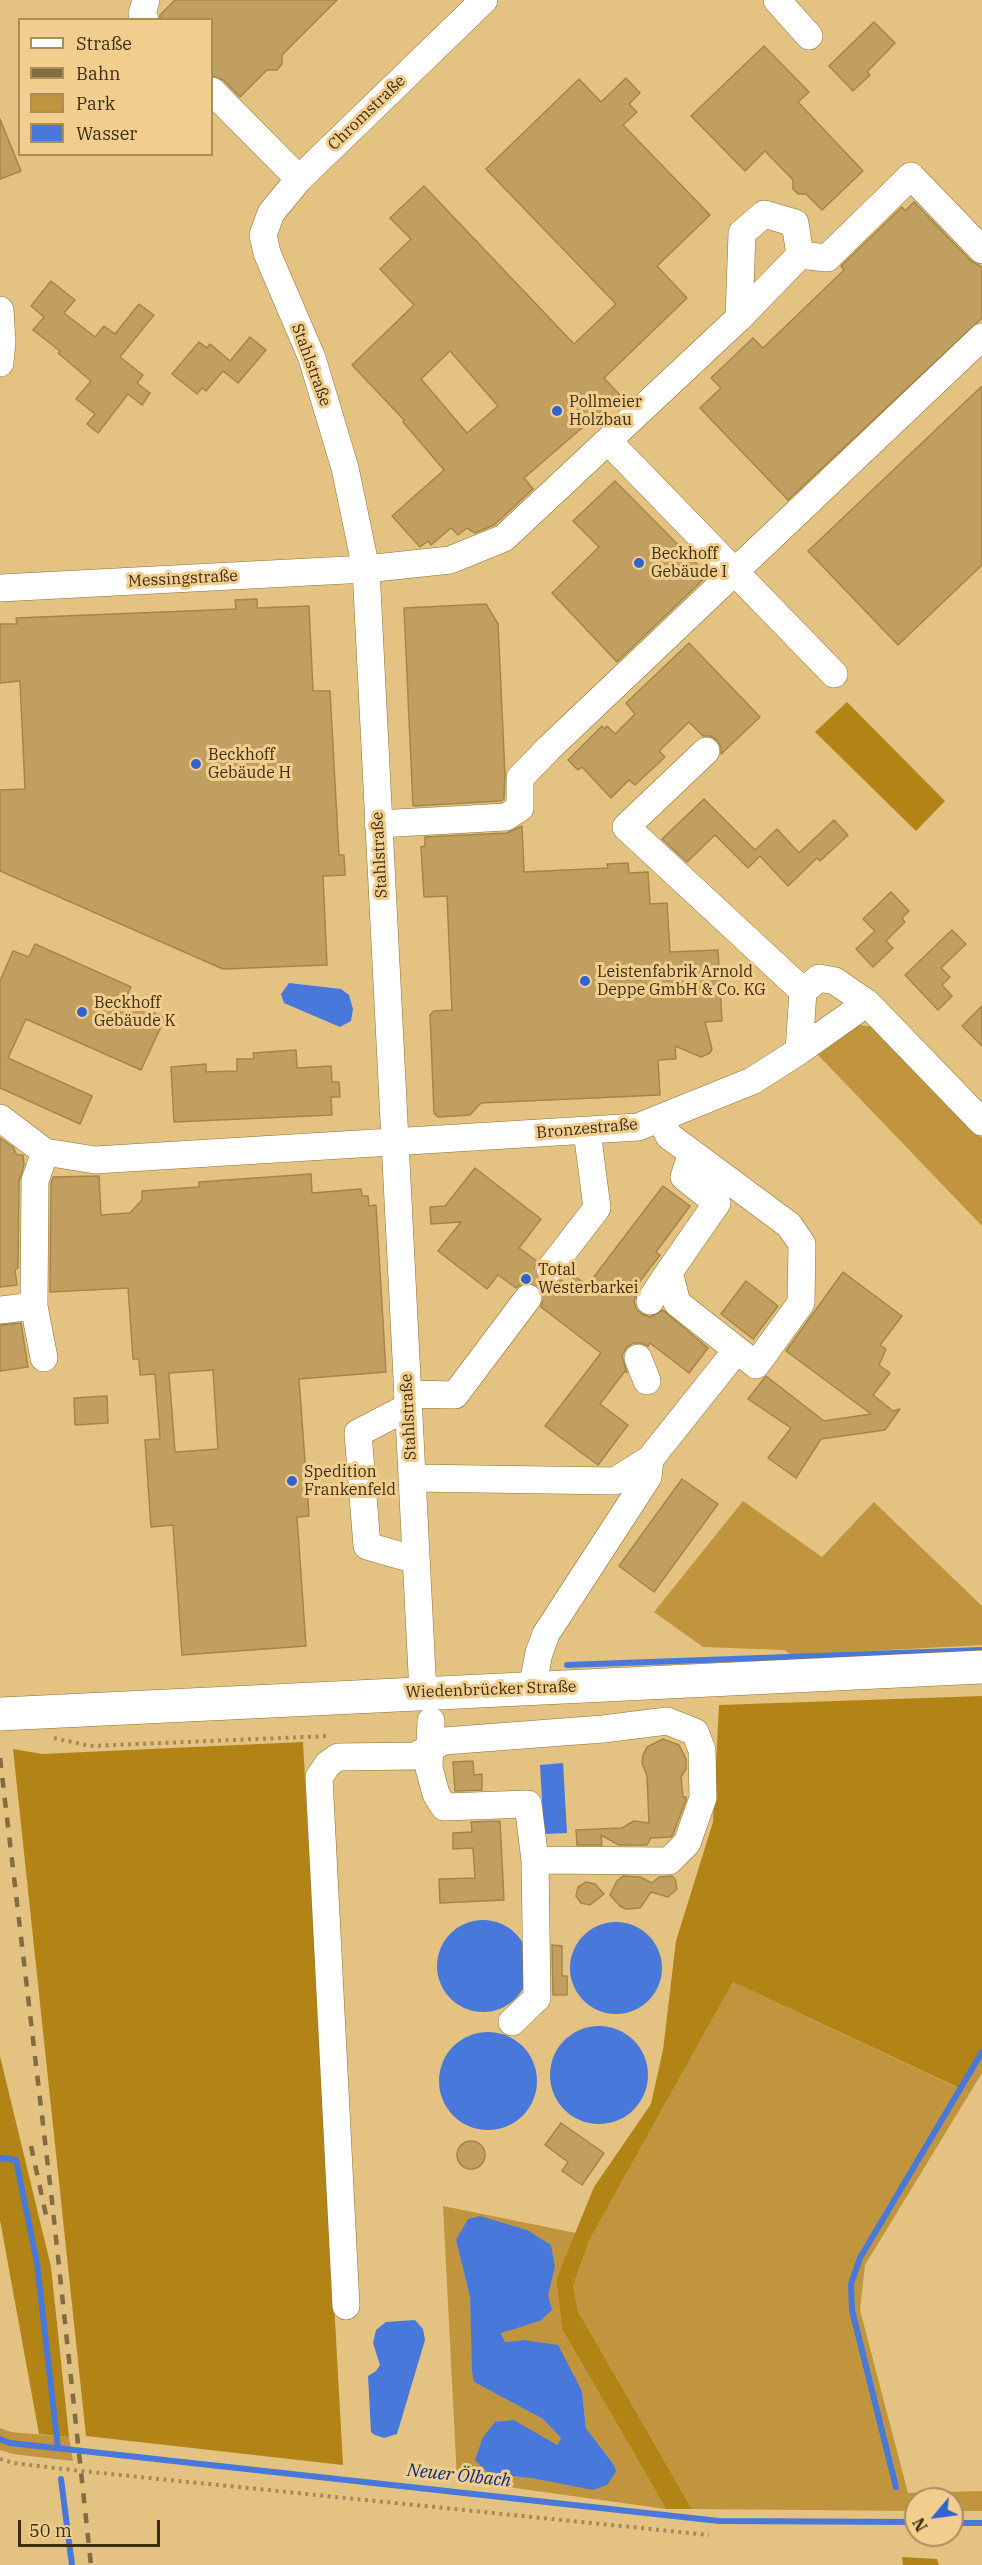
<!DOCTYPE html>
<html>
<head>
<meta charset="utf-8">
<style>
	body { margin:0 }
	#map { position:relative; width:982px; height:2565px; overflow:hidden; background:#e3c282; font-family:"IBM Plex Serif",serif }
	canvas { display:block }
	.legend { position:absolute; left:18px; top:18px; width:195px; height:138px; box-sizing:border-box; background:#f1ce8e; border:2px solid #a98e5d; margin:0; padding:8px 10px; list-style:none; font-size:18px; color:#3c2e14 }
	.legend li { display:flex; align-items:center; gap:12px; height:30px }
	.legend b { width:30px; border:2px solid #a98e5d }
	.north { position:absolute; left:904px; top:2487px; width:60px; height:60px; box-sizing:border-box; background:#f1ce8e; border:2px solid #a98e5d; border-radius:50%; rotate:241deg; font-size:16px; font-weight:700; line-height:24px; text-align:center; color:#3c2e14 }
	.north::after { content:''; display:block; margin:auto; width:21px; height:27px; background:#2e63d1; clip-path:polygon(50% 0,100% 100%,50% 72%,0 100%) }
	.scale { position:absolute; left:18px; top:2520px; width:142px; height:27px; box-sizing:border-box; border:3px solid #3c2e14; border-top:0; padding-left:8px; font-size:18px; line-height:21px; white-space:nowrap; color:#3c2e14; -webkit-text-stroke:4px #f1ce8e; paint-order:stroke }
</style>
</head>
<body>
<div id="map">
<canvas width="982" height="2565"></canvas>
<ul class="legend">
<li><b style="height:8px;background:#fff"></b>Straße</li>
<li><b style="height:8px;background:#826c42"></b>Bahn</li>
<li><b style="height:16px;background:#c0953d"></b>Park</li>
<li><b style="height:16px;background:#4878d9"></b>Wasser</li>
</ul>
<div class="north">N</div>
<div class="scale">50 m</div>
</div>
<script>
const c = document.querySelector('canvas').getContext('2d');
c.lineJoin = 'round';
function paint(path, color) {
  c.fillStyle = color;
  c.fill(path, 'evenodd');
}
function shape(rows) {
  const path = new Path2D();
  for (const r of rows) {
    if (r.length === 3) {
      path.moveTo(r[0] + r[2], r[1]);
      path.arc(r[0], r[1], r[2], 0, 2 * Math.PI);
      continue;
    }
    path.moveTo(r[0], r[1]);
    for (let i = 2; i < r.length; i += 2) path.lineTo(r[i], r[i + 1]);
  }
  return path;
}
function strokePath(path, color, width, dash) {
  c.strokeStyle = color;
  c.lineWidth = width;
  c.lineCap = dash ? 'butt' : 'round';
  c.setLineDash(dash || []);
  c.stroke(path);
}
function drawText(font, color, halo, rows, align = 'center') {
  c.font = font + ' "IBM Plex Serif",serif';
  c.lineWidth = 6;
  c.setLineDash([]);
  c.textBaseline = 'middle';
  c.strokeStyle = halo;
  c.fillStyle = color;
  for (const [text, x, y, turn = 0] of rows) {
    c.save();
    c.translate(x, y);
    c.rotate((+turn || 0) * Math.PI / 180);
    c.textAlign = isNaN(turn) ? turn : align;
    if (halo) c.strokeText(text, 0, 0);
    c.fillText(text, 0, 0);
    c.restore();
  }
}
const green = shape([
	[859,1025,875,1027,982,1138,982,1226,818,1055],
	[743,1501,822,1557,874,1502,982,1606,982,1645,792,1655,784,1650,703,1647,654,1612],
	[733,1982,958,2088,982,2048,982,2073,865,2265,860,2310,908,2493,982,2491,982,2511,952,2511,952,2499,916,2499,916,2511,692,2509,578,2311,573,2286,589,2241],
	[443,2206,576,2233,556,2280,562,2329,666,2509,457,2480],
	[456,2240,555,2267,540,2321,501,2332,505,2342,524,2340,582,2391,586,2428,614,2465,537,2479,488,2473,546,2441,557,2445,561,2438,543,2419,474,2382,470,2297],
	[0,2428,11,2432,69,2437,73,2461,13,2454,0,2450]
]);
const forest = shape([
	[847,702,945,801,916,831,815,732],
	[982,1696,982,2048,959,2088,733,1982,589,2241,573,2286,578,2311,692,2509,666,2509,562,2329,556,2280,594,2187,651,2104,663,2050,676,1941,713,1822,719,1705],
	[303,1742,343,2465,86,2436,13,1749,42,1754],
	[0,2056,51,2267,69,2437,39,2434,0,2220],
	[902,2557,937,2559,939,2565,903,2565]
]);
const water = shape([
	[289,983,341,989,349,995,353,1009,351,1021,340,1027,284,1003,281,994],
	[563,1763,567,1833,544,1834,540,1765],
	[483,1966,46],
	[616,1968,46],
	[599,2075,49],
	[488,2081,49],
	[480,2216,527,2230,551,2245,555,2267,548,2295,552,2310,540,2321,501,2333,505,2342,524,2340,558,2345,582,2391,586,2428,614,2465,616,2472,607,2485,593,2490,537,2479,488,2473,475,2460,483,2437,495,2422,514,2420,557,2445,561,2438,543,2419,474,2382,472,2371,470,2297,456,2240,468,2219],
	[415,2320,423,2329,425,2340,397,2434,384,2438,375,2435,371,2432,368,2376,376,2371,380,2365,373,2343,376,2330,386,2322]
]);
const stream = shape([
	[567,1665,982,1650],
	[0,2158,16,2160,37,2263,58,2448],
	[0,2439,10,2443,719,2521,916,2522],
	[61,2479,72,2565],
	[896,2487,852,2310,851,2284,860,2258,982,2052],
	[952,2523,982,2523]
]);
const building = shape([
	[175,0,337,0,282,55,282,64,277,70,267,70,240,97,223,80,212,76,212,20,160,20,160,15,175,0],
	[874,22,895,43,867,72,870,75,853,91,829,66,874,22],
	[764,46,809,92,798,102,863,171,822,210,806,194,798,194,793,189,793,180,765,151,745,171,691,116,764,46],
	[626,78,640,93,629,104,637,112,623,125,710,215,657,266,687,298,604,378,620,395,524,478,533,489,503,517,494,525,475,533,467,528,458,535,451,528,431,545,428,541,420,547,392,516,444,470,403,422,404,420,352,365,414,305,380,269,411,239,390,218,424,186,574,344,616,304,486,169,579,79,601,102,626,78],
	[450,351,498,406,467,433,421,379,450,351],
	[0,119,21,171,0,179,0,119],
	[914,202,971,261,982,267,982,318,788,500,700,408,721,388,711,378,753,338,763,348,844,270,841,266,902,207,905,211,914,202],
	[51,281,75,300,64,313,95,337,104,326,115,334,139,304,154,315,120,357,143,375,137,383,150,393,142,405,128,394,98,433,87,424,95,414,76,399,91,381,58,353,60,351,33,330,44,317,31,306,51,281],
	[250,337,266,350,238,383,223,371,206,391,202,388,197,394,172,374,199,342,207,348,210,344,230,361,250,337],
	[982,386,982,565,898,645,808,551,982,386],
	[615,481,708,575,617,662,552,593,599,547,573,521,615,481],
	[257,599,257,608,309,606,313,691,330,691,339,855,344,855,345,875,323,876,327,965,223,969,0,871,0,790,25,789,20,681,0,683,0,624,17,624,16,618,236,609,235,600,257,599],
	[486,604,498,624,505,775,504,799,501,801,413,806,404,608,486,604],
	[689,643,760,717,721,754,721,747,717,740,710,736,703,736,689,722,659,751,665,757,635,785,629,780,611,798,582,767,578,770,568,760,602,726,605,729,607,726,615,734,635,714,626,703,689,643],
	[704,799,755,850,777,829,799,853,834,820,848,835,820,861,817,858,788,886,760,856,748,868,715,835,687,862,662,839,704,799],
	[522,826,524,872,608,868,607,864,628,863,629,873,648,872,650,904,667,903,670,952,718,950,722,1021,705,1022,712,1049,710,1053,701,1057,675,1046,676,1059,658,1060,660,1095,481,1103,470,1115,438,1117,434,1113,430,1015,434,1011,452,1010,447,896,424,897,421,847,425,846,425,837,507,833,522,826],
	[891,892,909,911,902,918,905,922,886,941,893,948,873,967,856,949,875,931,863,919,891,892],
	[952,930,966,944,941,968,950,977,942,985,952,996,938,1010,905,975,952,930],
	[35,944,131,987,125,1000,165,1018,141,1070,26,1019,8,1058,92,1096,80,1124,0,1088,0,981,13,951,29,957,35,944],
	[982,1006,982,1046,962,1026,982,1006],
	[296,1050,297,1068,331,1066,332,1082,339,1082,340,1097,331,1097,332,1115,174,1122,171,1067,206,1064,206,1072,237,1071,237,1059,254,1059,253,1053,296,1050],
	[0,1138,13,1147,17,1155,23,1155,24,1165,19,1181,18,1268,15,1270,17,1285,0,1287,0,1138],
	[475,1168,541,1219,519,1248,537,1261,534,1268,536,1276,540,1281,547,1284,555,1284,561,1280,568,1285,575,1276,587,1286,663,1186,690,1206,656,1252,660,1255,634,1289,638,1291,634,1301,636,1309,642,1314,650,1317,663,1310,708,1348,689,1373,650,1343,648,1346,641,1343,633,1343,626,1348,622,1356,627,1373,625,1371,600,1404,628,1425,598,1465,545,1426,601,1353,541,1307,543,1300,543,1292,537,1285,529,1282,522,1283,516,1288,498,1275,487,1289,438,1251,461,1222,431,1224,430,1207,445,1206,475,1168],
	[311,1174,312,1193,361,1189,362,1196,368,1196,369,1206,376,1205,386,1372,299,1379,309,1516,297,1517,306,1646,182,1655,173,1525,151,1527,145,1440,160,1439,155,1374,140,1375,139,1359,133,1359,128,1288,50,1292,51,1184,53,1177,99,1176,101,1215,130,1213,142,1200,142,1191,199,1187,199,1182,311,1174],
	[213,1370,218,1449,175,1452,169,1373,213,1370],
	[843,1272,902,1316,880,1345,886,1349,879,1365,890,1373,873,1395,893,1411,900,1409,885,1430,821,1439,796,1478,768,1458,791,1428,748,1399,766,1376,824,1421,871,1414,786,1351,843,1272],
	[746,1281,778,1306,753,1339,721,1314,746,1281],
	[21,1323,28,1367,0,1371,0,1325,21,1323],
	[107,1396,108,1423,75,1425,74,1398,107,1396],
	[682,1479,718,1504,654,1592,619,1566,682,1479],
	[663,1739,679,1745,686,1759,686,1769,681,1777,683,1797,686,1797,686,1800,673,1834,671,1837,651,1838,647,1845,619,1845,601,1835,602,1845,577,1845,576,1830,622,1828,634,1821,649,1823,647,1776,642,1763,643,1755,647,1747,663,1739],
	[473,1761,474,1775,482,1774,482,1790,455,1791,453,1762,473,1761],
	[500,1821,504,1900,440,1903,439,1879,475,1878,473,1848,453,1849,453,1833,472,1832,471,1822,500,1821],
	[623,1876,640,1877,652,1883,659,1877,672,1876,675,1879,677,1889,668,1897,651,1892,640,1908,626,1909,620,1906,610,1895,617,1881,623,1876],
	[586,1882,595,1884,604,1894,590,1905,581,1903,576,1896,578,1887,586,1882],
	[552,1945,562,1946,562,1976,567,1976,567,1995,553,1995,552,1945],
	[561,2123,604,2153,582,2185,562,2171,568,2162,545,2145,561,2123],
	[471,2155,14]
]);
const minorTunnel = shape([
	[528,1298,550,1269]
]);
const path = shape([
	[54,1738,90,1746,328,1736],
	[0,2459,13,2463,81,2471,709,2535]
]);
const minor = shape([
	[777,0,809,36],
	[145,20,142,14,146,0],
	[212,91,299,179],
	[800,255,827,258,911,176,982,250],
	[0,310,2,342,0,363],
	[608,441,834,674],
	[0,588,366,569,450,560,504,538,739,318,800,255,795,223,764,214,742,233,739,318],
	[706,751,626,827,803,991],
	[378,824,506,817,520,808,520,778,548,749,982,337],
	[799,1051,803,991,819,978,835,981,867,1003,982,1122],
	[0,1118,45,1152,95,1160,638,1127,752,1081,799,1051,867,1003],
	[660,1118,669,1136,692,1153,789,1225,802,1244,801,1303,756,1365,677,1303,669,1272,717,1203,684,1177,692,1153],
	[550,1269,597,1208,587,1131],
	[650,1301,669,1272],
	[34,1306,44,1358],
	[0,1310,34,1306,35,1181,45,1152],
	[638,1358,647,1381],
	[407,1394,455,1395,528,1298],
	[408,1407,358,1433,367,1546,416,1560],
	[412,1478,615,1481,650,1459,736,1351],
	[532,1689,539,1653,546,1634,648,1477,650,1459],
	[423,1693,366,569,345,468,312,358,267,253,263,235,271,213,299,179,484,0],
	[431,1721,429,1768,436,1794,444,1807,528,1804,535,1860,537,1998,512,2022],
	[346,2306,319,1777,328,1764,338,1757,415,1756,444,1741,603,1729,667,1721,695,1732,702,1750,703,1798,687,1843,669,1861,535,1860]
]);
const major = shape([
	[0,1714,982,1667]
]);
const rail = shape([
	[0,1758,52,2201,91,2565],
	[31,2146,46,2215]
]);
const markers = [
	[557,411,6,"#2e63d1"],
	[639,563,6,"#2e63d1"],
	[196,764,6,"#2e63d1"],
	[585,981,6,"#2e63d1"],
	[82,1012,6,"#2e63d1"],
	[526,1279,6,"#2e63d1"],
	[292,1481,6,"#2e63d1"]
];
const streetNames = [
	["Chromstraße",367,113,-44],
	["Stahlstraße",311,365,70],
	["Messingstraße",183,579,-3],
	["Stahlstraße",380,855,-93],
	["Bronzestraße",587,1129,-5],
	["Stahlstraße",409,1417,-93],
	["Wiedenbrücker Straße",491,1690,-2]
];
const poiNames = [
	["Pollmeier",569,402],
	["Holzbau",569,420],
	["Beckhoff",651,554],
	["Gebäude I",651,572],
	["Beckhoff",208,755],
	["Gebäude H",208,773],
	["Leistenfabrik Arnold",597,972],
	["Deppe GmbH & Co. KG",597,990],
	["Beckhoff",94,1003],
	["Gebäude K",94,1021],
	["Total",538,1270],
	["Westerbarkei",538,1288],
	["Spedition",304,1472],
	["Frankenfeld",304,1490]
];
const waterNames = [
	["Neuer Ölbach",459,2476,6]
];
paint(green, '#c0953d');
paint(forest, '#b28416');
paint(water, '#4878d9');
strokePath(stream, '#4878d9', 6);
paint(building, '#c09f60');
strokePath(building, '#a68647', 1.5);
strokePath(minorTunnel, '#c2a46c', 27, [27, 14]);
strokePath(minor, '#8e6f2f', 28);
strokePath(major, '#8e6f2f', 34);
strokePath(path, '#a58b59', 4, [3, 4.5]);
strokePath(minor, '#fff', 27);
strokePath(major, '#fff', 33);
strokePath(rail, '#826c42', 4.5, [10, 10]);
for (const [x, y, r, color] of markers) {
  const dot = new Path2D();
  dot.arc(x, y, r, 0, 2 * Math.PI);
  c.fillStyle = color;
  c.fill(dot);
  strokePath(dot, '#f1ce8e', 2);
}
drawText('16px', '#3c2e14', '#f1ce8e', streetNames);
drawText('16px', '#3c2e14', '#f1ce8e', poiNames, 'left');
drawText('italic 18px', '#042b81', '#f1ce8e', waterNames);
</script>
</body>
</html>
